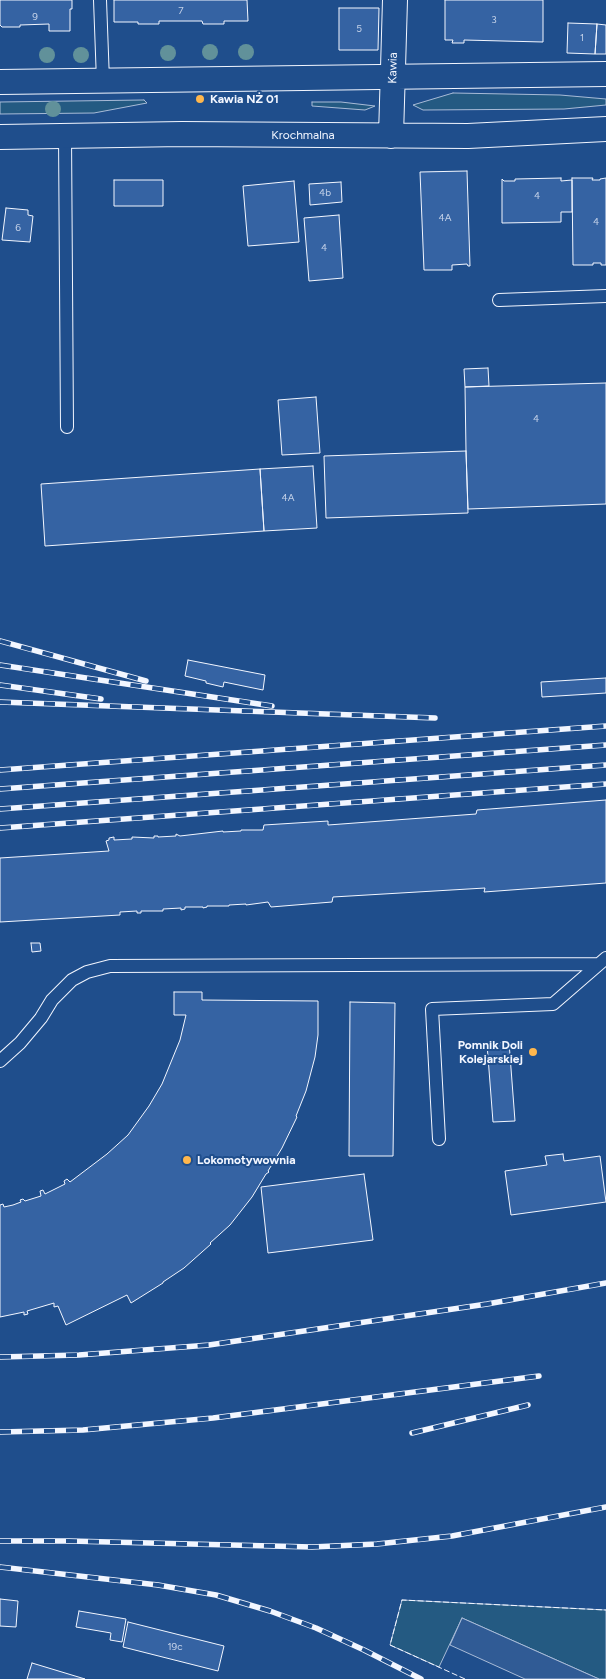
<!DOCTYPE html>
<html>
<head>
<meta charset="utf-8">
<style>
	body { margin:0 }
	canvas { display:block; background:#1f4e8c }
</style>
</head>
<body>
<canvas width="606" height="1679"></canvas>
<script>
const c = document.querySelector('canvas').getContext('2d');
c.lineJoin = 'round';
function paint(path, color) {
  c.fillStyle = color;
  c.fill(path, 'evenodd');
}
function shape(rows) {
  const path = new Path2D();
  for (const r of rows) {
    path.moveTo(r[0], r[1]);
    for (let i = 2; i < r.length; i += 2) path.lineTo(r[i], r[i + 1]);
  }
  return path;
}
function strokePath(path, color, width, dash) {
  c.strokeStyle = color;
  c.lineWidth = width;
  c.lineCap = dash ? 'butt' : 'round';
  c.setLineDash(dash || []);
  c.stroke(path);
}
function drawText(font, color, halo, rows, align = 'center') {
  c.font = font + ' Figtree,sans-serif';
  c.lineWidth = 4;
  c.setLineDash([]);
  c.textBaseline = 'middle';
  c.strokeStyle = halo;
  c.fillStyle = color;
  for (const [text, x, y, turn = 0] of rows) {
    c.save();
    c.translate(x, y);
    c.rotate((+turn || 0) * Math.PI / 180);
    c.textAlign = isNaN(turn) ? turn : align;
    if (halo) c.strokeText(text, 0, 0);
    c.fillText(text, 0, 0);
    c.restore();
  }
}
const green = shape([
	[453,93,560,95,606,99,606,105,564,109,423,110,413,105,453,93],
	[144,100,147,103,94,113,0,114,0,102,144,100],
	[312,102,341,102,375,106,365,110,312,106,312,102],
	[402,1600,606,1610,606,1679,599,1679,462,1618,439,1667,390,1645,402,1600]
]);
const parking = shape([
	[462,1618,599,1679,525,1679,450,1645,462,1618]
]);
const building = shape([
	[0,0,72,0,72,9,70,9,70,31,49,31,49,24,20,25,20,27,2,27,0,25,0,0],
	[114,0,247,0,248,21,224,21,224,24,203,24,202,21,159,21,159,24,138,24,138,22,114,22,114,0],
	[445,0,543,0,543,42,464,40,464,43,452,43,453,40,445,40,445,0],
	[339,8,379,8,378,50,339,50,339,8],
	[568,23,597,24,595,54,567,53,568,23],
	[597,24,606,25,606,54,595,54,597,24],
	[467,171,470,266,468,266,467,264,452,265,452,270,424,270,420,172,467,171],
	[561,178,561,181,572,180,572,212,561,212,561,222,502,223,502,179,504,181,515,181,515,179,561,178],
	[572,178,593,178,592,180,600,180,600,179,606,178,606,265,601,265,601,263,593,263,593,265,573,265,572,178],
	[114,180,163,180,163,206,114,206,114,180],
	[294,181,299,242,248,246,243,186,294,181],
	[341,182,342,202,310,205,309,184,341,182],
	[6,208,28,210,28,215,33,216,30,242,2,240,6,208],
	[339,215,343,278,309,281,304,218,339,215],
	[488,368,489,386,465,387,464,369,488,368],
	[606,383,606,504,468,509,466,451,465,387,606,383],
	[316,397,320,453,282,455,278,400,316,397],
	[466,451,468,513,326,518,324,456,466,451],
	[313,466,317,528,264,531,260,469,313,466],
	[260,469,264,531,45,546,41,484,260,469],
	[188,660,265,675,263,690,224,682,223,687,206,683,206,681,185,676,188,660],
	[606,678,606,693,542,697,541,682,606,678],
	[606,800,606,883,484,892,485,888,333,897,332,902,271,907,268,902,246,905,246,904,229,905,229,906,207,906,207,907,203,908,203,907,185,907,185,909,181,910,181,908,163,909,163,911,141,911,141,913,137,913,137,911,120,912,120,915,0,922,0,858,109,851,106,841,109,840,109,838,114,837,114,840,132,839,132,837,154,838,154,836,158,836,158,837,176,836,176,834,180,836,223,831,223,832,241,831,241,830,263,830,264,825,328,821,328,825,476,814,477,810,606,800],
	[31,943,40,943,41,951,32,952,31,943],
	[174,992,202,992,202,1000,318,1001,318,1035,315,1057,306,1091,296,1116,297,1117,282,1148,268,1171,269,1172,266,1174,252,1197,230,1225,210,1243,211,1244,184,1268,163,1282,163,1283,131,1303,127,1295,66,1325,58,1306,54,1307,54,1303,27,1311,28,1314,24,1315,24,1312,0,1317,0,1205,3,1204,4,1207,13,1205,21,1202,20,1200,23,1199,25,1201,41,1196,40,1191,43,1190,45,1194,65,1184,64,1181,67,1179,70,1182,107,1154,128,1135,149,1106,162,1084,180,1040,186,1015,174,1015,174,992],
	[350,1002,395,1003,393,1156,349,1156,350,1002],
	[509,1042,515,1121,493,1122,487,1044,509,1042],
	[563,1154,564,1161,600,1156,606,1202,511,1215,505,1171,547,1165,545,1156,563,1154],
	[364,1174,373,1240,268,1253,261,1187,364,1174],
	[0,1599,18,1601,16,1627,0,1626,0,1599],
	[79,1611,126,1619,122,1642,110,1640,111,1633,76,1627,79,1611],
	[128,1622,224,1646,218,1671,123,1647,128,1622],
	[32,1663,85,1679,27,1679,32,1663]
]);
const lane = shape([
	[100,0,103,81],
	[65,135,67,427],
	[499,300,606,296],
	[0,1061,20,1043,41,1018,52,1000,72,980,87,972,110,966,599,964],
	[439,1139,432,1009,553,1004,606,958]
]);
const street = shape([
	[0,82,606,74],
	[391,136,395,0],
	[0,137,182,134,468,136,606,129]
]);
const rail = shape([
	[0,641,146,681],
	[0,665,272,706],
	[0,685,101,699],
	[0,702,435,718],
	[0,770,606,726],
	[0,789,606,745],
	[0,809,606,765],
	[0,828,606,784],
	[0,1357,79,1355,209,1345,487,1304,606,1283],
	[0,1432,83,1430,213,1418,539,1376],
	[412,1433,528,1405],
	[0,1541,69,1541,312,1547,377,1544,452,1536,606,1507],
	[0,1567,158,1585,216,1595,270,1611,316,1628,364,1650,421,1679]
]);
const fence = shape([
	[465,1679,390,1645,402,1600,606,1610]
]);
const trees = [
	[210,52],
	[246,52],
	[168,53],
	[47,55],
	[81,55],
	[53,109]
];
const markers = [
	[200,99,5,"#ffb74d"],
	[533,1052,5,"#ffb74d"],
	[187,1160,5,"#ffb74d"]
];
const numberNames = [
	["7",181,11],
	["9",35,17],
	["3",494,20],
	["5",359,29],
	["1",582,38],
	["4b",325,193],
	["4",537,196],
	["4A",445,218],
	["4",596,222],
	["6",18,228],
	["4",324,248],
	["4",536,419],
	["4A",288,498],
	["19c",175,1647]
];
const streetNames = [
	["Kawia",393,68,-89],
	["Krochmalna",303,135]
];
const poiNames = [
	["Kawia NŻ 01",210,99],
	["Pomnik Doli",523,1045,"right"],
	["Kolejarskiej",523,1059,"right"],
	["Lokomotywownia",197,1160]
];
paint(green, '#245a82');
strokePath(green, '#a8bbd7', 1);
paint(parking, '#305b95');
strokePath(parking, '#a8bbd7', 1);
paint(building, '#3563a3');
strokePath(building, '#f2f6ff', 1);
strokePath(lane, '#f2f6ff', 14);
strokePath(street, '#f2f6ff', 26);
strokePath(lane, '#1f4e8c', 12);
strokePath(street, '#1f4e8c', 24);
strokePath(rail, '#f2f6ff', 5.5);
strokePath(rail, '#1f4e8c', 4, [11]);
strokePath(fence, '#f2f6ff', 1, [6, 2.5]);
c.fillStyle = '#61919a';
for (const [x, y] of trees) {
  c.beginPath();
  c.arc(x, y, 8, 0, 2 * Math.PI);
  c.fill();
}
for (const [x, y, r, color] of markers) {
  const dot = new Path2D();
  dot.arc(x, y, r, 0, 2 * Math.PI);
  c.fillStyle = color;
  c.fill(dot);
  strokePath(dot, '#1f4e8c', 2);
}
drawText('10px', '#c3d1e8', null, numberNames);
drawText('12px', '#f2f6ff', '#1f4e8c', streetNames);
drawText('bold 12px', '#f2f6ff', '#1f4e8c', poiNames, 'left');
</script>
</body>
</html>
